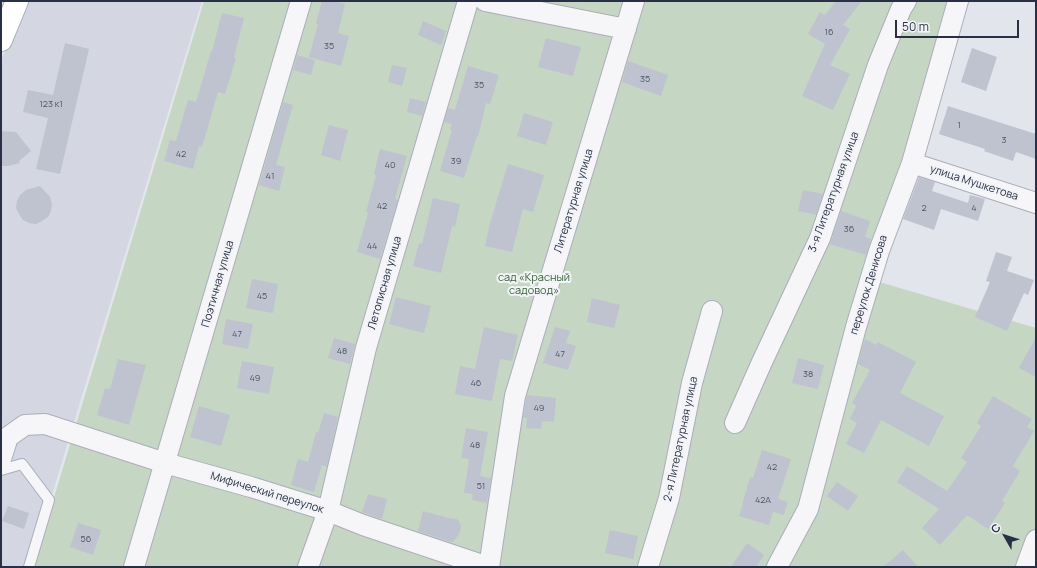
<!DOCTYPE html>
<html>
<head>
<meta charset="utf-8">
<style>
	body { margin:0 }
	#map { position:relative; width:1037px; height:568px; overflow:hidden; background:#e2e5eb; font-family:Manrope,sans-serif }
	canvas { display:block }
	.frame { position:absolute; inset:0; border:2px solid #292f45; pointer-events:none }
	.north { position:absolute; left:985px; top:516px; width:40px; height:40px; -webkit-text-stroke:3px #f2f4f8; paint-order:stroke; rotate:309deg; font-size:11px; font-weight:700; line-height:16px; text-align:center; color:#292f45 }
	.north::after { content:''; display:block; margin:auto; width:14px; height:18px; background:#292f45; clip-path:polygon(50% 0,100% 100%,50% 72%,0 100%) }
	.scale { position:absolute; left:895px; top:20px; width:124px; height:18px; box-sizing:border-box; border:2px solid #292f45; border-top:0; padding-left:5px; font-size:12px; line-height:14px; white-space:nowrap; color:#292f45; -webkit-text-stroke:3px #f2f4f8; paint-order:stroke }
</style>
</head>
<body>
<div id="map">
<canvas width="1037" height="568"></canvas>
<div class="frame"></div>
<div class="north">С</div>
<div class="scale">50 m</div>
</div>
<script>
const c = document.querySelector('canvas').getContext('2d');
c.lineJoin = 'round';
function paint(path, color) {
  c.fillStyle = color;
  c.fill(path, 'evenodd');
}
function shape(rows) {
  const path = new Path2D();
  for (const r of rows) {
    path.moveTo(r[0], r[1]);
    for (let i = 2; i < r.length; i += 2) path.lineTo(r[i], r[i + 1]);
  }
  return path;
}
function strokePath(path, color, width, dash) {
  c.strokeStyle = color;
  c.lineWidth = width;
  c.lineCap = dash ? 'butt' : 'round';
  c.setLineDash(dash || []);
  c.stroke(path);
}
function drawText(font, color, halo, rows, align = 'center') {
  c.font = font + ' Manrope,sans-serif';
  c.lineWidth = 4;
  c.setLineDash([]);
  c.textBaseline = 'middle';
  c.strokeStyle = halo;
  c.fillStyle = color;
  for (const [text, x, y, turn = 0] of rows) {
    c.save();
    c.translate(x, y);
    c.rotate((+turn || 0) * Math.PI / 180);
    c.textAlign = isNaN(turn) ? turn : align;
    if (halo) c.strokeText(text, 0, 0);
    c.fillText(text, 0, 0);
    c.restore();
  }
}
const built = shape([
	[26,1,202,1,30,567,1,567,1,60]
]);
const green = shape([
	[204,1,950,1,869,279,1036,328,1036,567,33,567]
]);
const building = shape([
	[322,1,334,1,345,4,338,33,349,36,341,66,309,57,318,24,316,23],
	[836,1,862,1,843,25,850,29,830,65,850,74,833,110,802,96,825,44,808,34,820,12,825,15],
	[222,13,244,18,234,58,236,58,225,94,218,92,202,147,199,146,193,169,164,161,170,140,176,141,188,100,196,102,211,51,212,51],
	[423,21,446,31,441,45,418,35],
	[546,38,581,47,573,76,538,67],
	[65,43,89,49,60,174,36,169,48,118,23,112,28,90,53,95],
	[972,48,997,57,986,91,961,82],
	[297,55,315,60,311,75,293,70],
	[628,61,668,75,661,96,622,82],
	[392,65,407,68,402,86,388,82],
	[468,66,499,75,490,104,486,103,478,137,477,136,464,178,440,171,452,130,450,130,452,124,444,122,448,108,455,110],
	[410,98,426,102,422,116,407,112],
	[283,102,293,105,276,165,285,167,279,191,259,185],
	[948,106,1036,134,1036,159,1016,152,1013,161,984,151,985,149,939,134],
	[524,113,553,122,546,145,517,136],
	[329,125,348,130,340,161,321,155],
	[1,131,16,132,31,151,19,161,20,163,8,166,1,166],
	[380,149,407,156,395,199,398,200,380,259,357,252,368,213,366,212,376,175,374,174],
	[508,164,544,175,533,212,523,209,512,252,485,246,490,223],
	[919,177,935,182,932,191,968,203,970,195,985,199,978,221,941,209,934,230,903,219],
	[40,186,50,197,52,204,51,211,48,217,42,221,36,224,29,223,23,220,19,214,16,208,17,201,20,195,26,190],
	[803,190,823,194,816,215,798,211],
	[433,198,460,204,455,227,452,226,441,273,413,266,419,243,422,244],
	[841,211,870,221,865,237,871,239,866,255,830,244],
	[996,252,1012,257,1007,271,1034,280,1028,295,1024,293,1007,331,975,317,990,282,986,281],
	[252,279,278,284,273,313,246,308],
	[396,297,431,306,424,333,389,324],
	[592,298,620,305,614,328,587,322],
	[226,319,253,324,248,349,222,344],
	[484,327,518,335,512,361,500,359,492,401,455,394,460,366,475,369],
	[555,327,570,331,566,343,576,346,568,370,543,363],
	[1036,337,1036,377,1019,368],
	[334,338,355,344,350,364,328,358],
	[865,339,876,345,878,342,916,362,900,393,944,416,929,446,881,420,864,453,846,444,857,423,850,419,856,406,852,403,870,370,858,364],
	[798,358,824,365,818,389,792,383],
	[118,359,146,365,129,425,97,415,105,388,110,389],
	[242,361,274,367,269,394,237,388],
	[527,395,556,398,554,422,542,421,541,429,526,428,527,418,523,418],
	[993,396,1032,419,1027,427,1034,431,1013,466,1020,471,1002,501,1005,503,988,529,967,515,940,545,922,528,939,509,897,482,907,466,947,491,967,462,961,458,981,426,977,423],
	[199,406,230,415,221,446,190,437],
	[324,413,338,417,327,467,322,465,314,492,291,485,298,459,308,462,316,432,318,433],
	[466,428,488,432,480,476,491,478,487,503,472,500,473,494,464,493,469,459,461,458],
	[762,450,791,459,778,499,788,502,784,515,773,512,769,525,739,516,750,477,753,478],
	[837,482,858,496,848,511,827,496],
	[368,494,387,499,382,519,362,512],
	[8,506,29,513,24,529,2,521],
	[423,511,449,518,457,519,460,523,461,527,459,534,454,541,451,542,418,531],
	[78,523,101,530,93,555,70,547],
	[610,530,638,536,633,559,605,553],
	[747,543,764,555,756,567,731,567],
	[903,550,918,567,883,567]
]);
const lane = shape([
	[1,470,22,464,49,500,29,567]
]);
const street = shape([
	[485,1,626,29],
	[912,163,1036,203],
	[735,423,762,362,820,238,878,65,901,9,906,1],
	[1,459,8,437,25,425,45,424,165,463,251,487,328,511,363,525,488,567],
	[134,567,301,1],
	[308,567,328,511,366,348,468,1],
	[489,567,515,396,634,1],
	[648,567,669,498,692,383,712,311],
	[777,567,808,509,856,327,879,251,912,163,958,1],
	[1026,567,1036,540]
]);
const secondary = shape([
	[1,40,17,1]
]);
const numberNames = [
	["16",829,32],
	["35",329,46],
	["35",645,79],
	["35",479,85],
	["123 к1",51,104],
	["1",959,125],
	["3",1004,140],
	["42",181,154],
	["39",456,161],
	["40",390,165],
	["41",270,176],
	["42",382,206],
	["2",924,208],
	["4",974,208],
	["36",849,229],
	["44",372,246],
	["45",262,296],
	["47",237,334],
	["48",342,351],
	["47",560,354],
	["38",808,374],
	["49",255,378],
	["46",476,383],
	["49",539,408],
	["48",475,445],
	["42",772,467],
	["51",481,486],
	["42А",763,500],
	["56",86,539]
];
const streetNames = [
	["улица Мушкетова",974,183,18],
	["3-я Литературная улица",834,192,-70],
	["Литературная улица",574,201,-73],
	["Летописная улица",385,283,-74],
	["Поэтичная улица",218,284,-74],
	["переулок Денисова",869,285,-73],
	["2-я Литературная улица",681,439,-78],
	["Мифический переулок",267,493,17]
];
const parkNames = [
	["сад «Красный",534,278],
	["садовод»",534,291]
];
paint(built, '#d4d7e1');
paint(green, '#c5d6c3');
paint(building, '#bfc3cf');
strokePath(lane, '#aaaeb9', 12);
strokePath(street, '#aaaeb9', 22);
strokePath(secondary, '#aaaeb9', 24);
strokePath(lane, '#f6f6f9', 10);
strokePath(street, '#f6f6f9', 20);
strokePath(secondary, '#fff', 22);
drawText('9px', '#4e5468', null, numberNames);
drawText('11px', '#292f45', '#f2f4f8', streetNames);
drawText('11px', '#386136', '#f2f4f8', parkNames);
</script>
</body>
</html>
